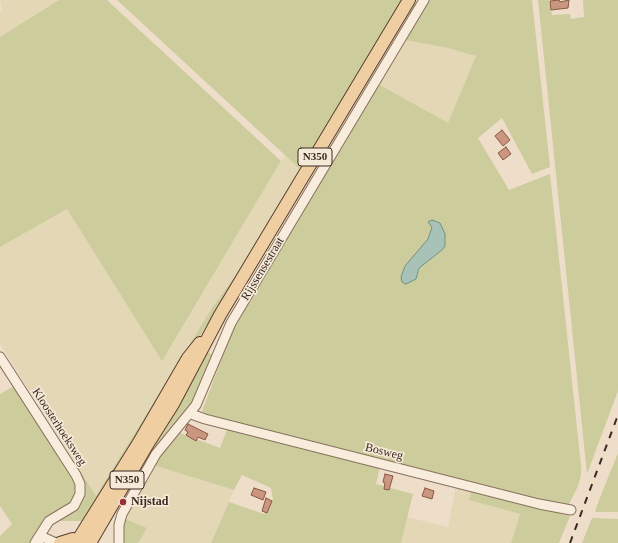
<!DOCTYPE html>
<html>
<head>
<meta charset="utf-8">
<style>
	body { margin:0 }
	canvas { display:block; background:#eedec9 }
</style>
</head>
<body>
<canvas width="618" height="543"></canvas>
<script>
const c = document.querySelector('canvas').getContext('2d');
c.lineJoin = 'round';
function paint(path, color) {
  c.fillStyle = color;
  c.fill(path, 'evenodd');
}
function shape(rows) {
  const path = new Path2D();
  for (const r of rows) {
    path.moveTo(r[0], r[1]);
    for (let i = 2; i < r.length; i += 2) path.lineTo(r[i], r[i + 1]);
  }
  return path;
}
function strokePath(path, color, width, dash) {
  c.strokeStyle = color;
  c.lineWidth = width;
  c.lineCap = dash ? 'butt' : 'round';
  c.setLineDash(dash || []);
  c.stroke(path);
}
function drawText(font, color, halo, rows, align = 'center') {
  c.font = font + ' Georgia,serif';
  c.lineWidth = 3.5;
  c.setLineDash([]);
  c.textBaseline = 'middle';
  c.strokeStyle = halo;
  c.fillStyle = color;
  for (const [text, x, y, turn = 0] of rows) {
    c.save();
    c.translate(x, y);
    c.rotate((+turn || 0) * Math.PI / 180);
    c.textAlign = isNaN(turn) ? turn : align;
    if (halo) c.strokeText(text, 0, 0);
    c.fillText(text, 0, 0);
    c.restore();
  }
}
const farmland = shape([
	[0,0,59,0,0,37,0,13,2,11],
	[405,40,448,48,476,56,448,124,378,84],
	[285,155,300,169,239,271,212,308,96,497,0,344,0,247,67,209,162,361],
	[153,465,234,490,211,543,138,543,147,528,123,518],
	[456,486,472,490,469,500,520,514,511,543,401,543,407,517,448,527]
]);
const green = shape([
	[59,0,107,0,281,161,162,361,67,209,0,247,0,37],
	[117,0,402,0,300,169],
	[429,0,532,0,550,167,532,174,502,118,478,138,509,190,550,174,581,466,581,475,578,486,567,508,209,416,202,411,232,332,378,84,448,123,476,56,448,48,405,40],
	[440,223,446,240,442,250,419,268,416,279,420,249,428,239,432,227],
	[538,0,549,0,552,15,570,14,571,19,584,17,583,0,618,0,618,391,587,474],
	[239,271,195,344,82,521,61,521,57,519,67,513,81,485,77,466,96,496,212,308],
	[206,351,213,355,198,399,176,427,143,465,136,470],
	[16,385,75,476,77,495,72,503,31,543,0,543,0,536,12,524,0,506,0,394],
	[228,427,380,466,376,484,413,494,401,543,211,543,229,502,264,514,268,511,273,499,271,488,242,475,234,490,153,465,180,433,220,448],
	[618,453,618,512,595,512,599,500],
	[472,490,570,516,559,543,511,543,520,514,469,500],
	[123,518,147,528,138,543,122,543],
	[592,518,618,519,618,543,582,543]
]);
const water = shape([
	[432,220,440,223,445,234,445,246,442,250,419,268,416,279,406,284,402,282,401,277,405,266,428,239,432,227,428,222,432,220]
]);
const building = shape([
	[559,0,560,2,569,0,568,8,551,10,550,1,559,0],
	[502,130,510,140,503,146,495,136,502,130],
	[506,147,511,154,503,160,498,153,506,147],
	[188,424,208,434,205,440,198,437,196,441,186,435,188,432,185,430,188,424],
	[385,474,393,476,389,490,384,489,385,483,383,482,385,474],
	[254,488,266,492,263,500,251,495,254,488],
	[425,488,434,491,432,499,422,496,425,488],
	[266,498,272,501,267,513,262,511,266,498]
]);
const minor = shape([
	[0,357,76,475,80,484,80,494,74,506,49,521,35,543],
	[191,414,205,419,539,504,571,510],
	[39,541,38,538,45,538,56,543],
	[119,543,119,525,122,514,156,454,196,405,231,323,424,0]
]);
const major = shape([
	[60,543,73,539,83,543],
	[76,543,138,444,188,358,200,343],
	[90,543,147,445,173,404,220,315,409,0]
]);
const rail = shape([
	[570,543,618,415]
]);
const markers = [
	[123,502,4,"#982f3c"]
];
const shields = [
	[315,157,34],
	[127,480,34]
];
const shieldNames = [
	["N350",315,157],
	["N350",127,480]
];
const streetNames = [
	["Rijssensestraat",263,269,-59],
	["Kloosterhoeksweg",59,427,57],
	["Bosweg",384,452,14]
];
const poiNames = [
	["Nijstad",131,502]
];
paint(farmland, '#e3d7b6');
paint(green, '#cccc9c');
paint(water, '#a9c2b8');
strokePath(water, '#709185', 1);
paint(building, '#cb967f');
strokePath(building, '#895744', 1);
strokePath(minor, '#8a705e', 11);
strokePath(major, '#583f31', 14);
strokePath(minor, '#f8eddc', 9);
strokePath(major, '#efcea2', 12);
strokePath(rail, '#3b2a21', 2, [7, 7]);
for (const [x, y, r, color] of markers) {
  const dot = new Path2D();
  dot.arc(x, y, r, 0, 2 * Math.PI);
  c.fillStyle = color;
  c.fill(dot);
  strokePath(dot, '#f5e9d8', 1.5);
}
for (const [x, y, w] of shields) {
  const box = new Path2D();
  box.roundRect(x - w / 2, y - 9, w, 18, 3);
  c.fillStyle = '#f5e9d8';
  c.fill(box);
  strokePath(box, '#3b2a21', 1);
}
drawText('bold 11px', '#3b2a21', null, shieldNames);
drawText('12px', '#3b2a21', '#f5e9d8', streetNames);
drawText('bold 12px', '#3b2a21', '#f5e9d8', poiNames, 'left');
</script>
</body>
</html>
